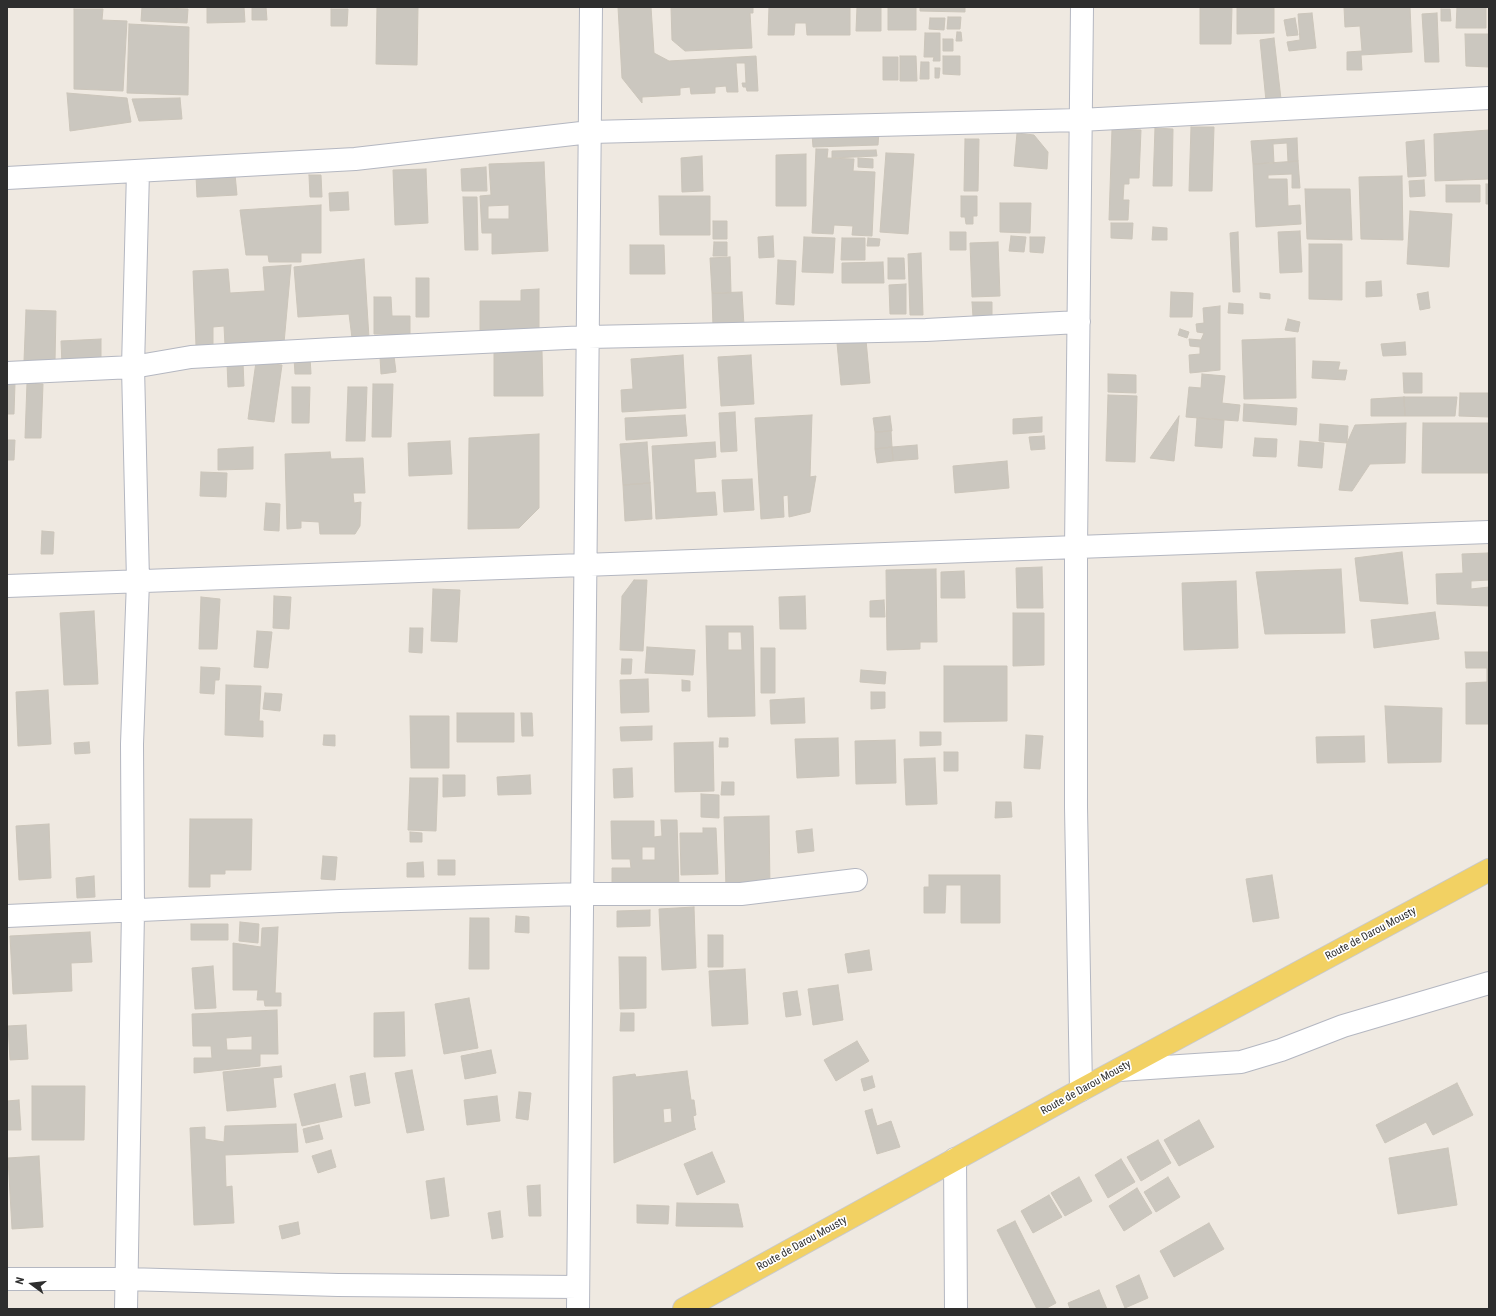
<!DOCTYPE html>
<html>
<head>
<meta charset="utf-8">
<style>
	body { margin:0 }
	#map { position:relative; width:1496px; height:1316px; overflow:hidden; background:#efe9e1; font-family:"Roboto Condensed",sans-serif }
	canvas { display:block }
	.frame { position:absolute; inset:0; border:8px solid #2e2e2e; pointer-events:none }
	.north { position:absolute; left:12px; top:1264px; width:40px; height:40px; -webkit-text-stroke:3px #fff; paint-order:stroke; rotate:285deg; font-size:11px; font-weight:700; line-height:16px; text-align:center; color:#2e2e2e }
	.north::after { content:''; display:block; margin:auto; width:14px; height:18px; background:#2e2e2e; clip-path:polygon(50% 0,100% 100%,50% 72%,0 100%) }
</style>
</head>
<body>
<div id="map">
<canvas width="1496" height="1316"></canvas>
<div class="frame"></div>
<div class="north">N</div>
</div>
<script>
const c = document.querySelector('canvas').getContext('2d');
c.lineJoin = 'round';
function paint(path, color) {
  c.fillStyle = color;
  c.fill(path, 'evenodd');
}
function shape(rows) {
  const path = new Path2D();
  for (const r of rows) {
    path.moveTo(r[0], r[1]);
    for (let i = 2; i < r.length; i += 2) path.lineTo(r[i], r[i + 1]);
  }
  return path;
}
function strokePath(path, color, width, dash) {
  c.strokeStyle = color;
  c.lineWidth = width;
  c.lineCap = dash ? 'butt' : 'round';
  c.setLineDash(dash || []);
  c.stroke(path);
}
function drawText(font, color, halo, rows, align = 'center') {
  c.font = font + ' "Roboto Condensed",sans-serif';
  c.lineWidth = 3.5;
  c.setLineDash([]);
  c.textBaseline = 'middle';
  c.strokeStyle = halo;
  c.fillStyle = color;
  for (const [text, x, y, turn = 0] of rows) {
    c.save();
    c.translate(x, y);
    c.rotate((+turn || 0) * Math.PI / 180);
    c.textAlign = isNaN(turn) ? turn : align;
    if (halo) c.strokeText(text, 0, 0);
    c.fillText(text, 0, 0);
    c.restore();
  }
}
const building = shape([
	[142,7,188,9,187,23,141,21,142,7],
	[207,7,244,7,245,22,207,23,207,7],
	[252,7,266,7,267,20,252,20,252,7],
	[377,7,418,7,417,65,376,64,377,7],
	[618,7,651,7,654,53,669,61,756,56,758,91,747,91,746,87,743,87,742,83,746,83,745,63,736,63,738,92,727,92,726,86,715,87,715,93,691,94,690,87,680,88,680,95,642,97,642,103,622,78,618,7],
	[671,7,753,7,753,13,750,13,752,48,685,51,672,40,671,7],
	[769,7,850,7,850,35,807,35,806,23,795,23,794,35,768,35,769,7],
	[857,7,881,7,881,31,856,31,857,7],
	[888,7,916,7,916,30,888,30,888,7],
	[920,7,965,7,965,12,920,11,920,7],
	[1200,7,1232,7,1231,44,1200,44,1200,7],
	[1237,7,1274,7,1274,33,1237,34,1237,7],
	[1344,7,1410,7,1412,52,1361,55,1362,70,1347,70,1347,52,1362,51,1360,26,1345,27,1344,7],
	[1457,7,1486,7,1486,28,1456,28,1457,7],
	[74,9,103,9,102,20,127,21,123,91,74,89,74,9],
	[331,9,348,9,347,26,331,26,331,9],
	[1441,9,1450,9,1451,21,1441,21,1441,9],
	[1312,13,1316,48,1289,51,1287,42,1300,40,1298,14,1312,13],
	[1437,13,1439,62,1425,62,1422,14,1437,13],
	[948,17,961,17,960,29,947,29,948,17],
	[930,18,945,18,944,30,929,29,930,18],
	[1295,18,1298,35,1287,36,1284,20,1295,18],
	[129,24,189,27,188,95,127,93,129,24],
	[957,32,961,32,962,41,956,41,957,32],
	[925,33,940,33,940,61,933,61,934,57,924,57,925,33],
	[1465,34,1489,34,1489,67,1466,66,1465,34],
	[1274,38,1281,99,1266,101,1260,40,1274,38],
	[943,39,953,39,953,51,943,51,943,39],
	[900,56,916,56,917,81,900,81,900,56],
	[943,56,960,56,960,75,943,74,943,56],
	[883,57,898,57,898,80,883,80,883,57],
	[921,62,929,62,929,79,920,79,921,62],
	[935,68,940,68,939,78,935,78,935,68],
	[67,93,127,98,131,122,70,131,67,93],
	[180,98,182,119,139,121,132,99,180,98],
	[1191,127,1214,127,1212,191,1189,191,1191,127],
	[1155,128,1173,129,1172,186,1153,186,1155,128],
	[1112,129,1141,130,1139,178,1129,178,1129,184,1124,184,1123,200,1129,200,1128,220,1109,220,1112,129],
	[1489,130,1489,179,1435,181,1434,134,1489,130],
	[879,132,878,145,813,147,812,134,879,132],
	[1017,133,1034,135,1048,152,1047,169,1014,166,1017,133],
	[1297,138,1298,161,1288,162,1287,143,1273,144,1274,163,1253,164,1251,141,1297,138],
	[965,139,979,139,978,191,964,191,965,139],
	[1424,140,1426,176,1408,177,1406,142,1424,140],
	[816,149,828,149,827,158,854,159,853,171,875,172,872,236,852,235,853,226,834,225,833,234,812,233,816,149],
	[876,150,877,156,832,158,832,151,876,150],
	[886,153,914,154,908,234,880,232,886,153],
	[806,154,806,206,776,206,776,155,806,154],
	[702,156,703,191,682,192,681,158,702,156],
	[858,158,873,159,873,168,858,167,858,158],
	[1298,161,1300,188,1292,188,1292,174,1268,175,1268,179,1287,179,1288,206,1300,205,1301,224,1256,227,1253,164,1298,161],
	[544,162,548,251,492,254,492,233,482,233,480,196,491,195,489,164,544,162],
	[509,205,509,219,488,219,488,206,509,205],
	[486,167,487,191,462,191,461,169,486,167],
	[426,169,428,223,395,225,393,170,426,169],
	[235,174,237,195,197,197,196,176,235,174],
	[309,175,321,175,322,197,310,197,309,175],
	[1402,176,1403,240,1361,239,1359,177,1402,176],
	[1424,180,1425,196,1410,197,1409,181,1424,180],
	[1486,184,1489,184,1489,204,1486,204,1486,184],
	[1446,185,1480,185,1480,202,1446,202,1446,185],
	[1305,189,1350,189,1352,240,1307,239,1305,189],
	[348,192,349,210,330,211,329,193,348,192],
	[659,196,710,196,710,235,660,235,659,196],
	[961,196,977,196,977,216,973,216,973,224,966,224,965,217,961,217,961,196],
	[463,197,477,197,478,250,465,250,463,197],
	[1000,203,1031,203,1030,233,1000,232,1000,203],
	[321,205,321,253,301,253,301,262,269,262,268,255,246,255,240,210,321,205],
	[1410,211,1452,214,1449,267,1407,264,1410,211],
	[713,221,727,221,727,239,713,239,713,221],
	[1111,223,1133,223,1132,239,1111,238,1111,223],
	[1153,227,1167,228,1167,240,1152,240,1153,227],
	[1300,231,1302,272,1280,273,1278,232,1300,231],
	[950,232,966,232,966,250,950,250,950,232],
	[1238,232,1240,292,1233,292,1230,233,1238,232],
	[773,236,774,257,759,258,758,237,773,236],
	[1011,236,1026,237,1024,252,1009,251,1011,236],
	[804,237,835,238,833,273,802,272,804,237],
	[1030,237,1045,237,1043,253,1030,252,1030,237],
	[842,238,865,238,865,260,841,260,842,238],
	[868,238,880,239,879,246,867,246,868,238],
	[714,242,727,242,727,256,713,256,714,242],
	[998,242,1000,296,972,297,970,243,998,242],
	[1309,244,1342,244,1342,300,1309,299,1309,244],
	[630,245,664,245,665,274,630,274,630,245],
	[921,253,923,315,910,315,908,254,921,253],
	[730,257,731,293,712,293,710,258,730,257],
	[888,258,904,258,905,279,888,279,888,258],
	[364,259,369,338,352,338,349,314,298,317,294,267,364,259],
	[778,260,796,261,794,305,776,304,778,260],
	[883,262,884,283,842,283,842,263,883,262],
	[291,265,284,343,225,345,224,326,213,327,213,346,196,346,193,271,228,269,230,293,265,291,263,267,291,265],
	[416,278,429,278,429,317,416,317,416,278],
	[1381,281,1382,296,1366,297,1366,282,1381,281],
	[906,284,906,314,890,314,889,285,906,284],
	[539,289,539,332,480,332,480,301,521,301,521,290,539,289],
	[742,292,744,326,713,328,712,293,742,292],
	[1171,292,1193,293,1192,317,1170,317,1171,292],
	[1428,292,1430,308,1420,310,1417,294,1428,292],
	[1260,293,1270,294,1270,299,1260,298,1260,293],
	[374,297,391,297,392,316,410,316,410,335,374,334,374,297],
	[972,302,992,302,992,316,973,317,972,302],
	[1229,303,1243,304,1243,314,1228,313,1229,303],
	[1220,306,1220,370,1190,373,1189,355,1200,354,1200,347,1190,346,1189,339,1201,340,1204,333,1197,332,1196,324,1204,323,1203,308,1220,306],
	[26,310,56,311,55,362,24,361,26,310],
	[1288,319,1300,322,1298,332,1285,330,1288,319],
	[1180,329,1189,332,1187,338,1178,335,1180,329],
	[1295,338,1296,398,1244,399,1242,340,1295,338],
	[101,339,101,364,62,365,61,341,101,339],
	[866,340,870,383,841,385,837,343,866,340],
	[1405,342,1406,355,1383,356,1381,344,1405,342],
	[494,351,542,351,543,396,494,396,494,351],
	[683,355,686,408,622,412,621,390,633,389,631,359,683,355],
	[751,355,754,404,721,406,718,357,751,355],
	[394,356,396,372,381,374,380,357,394,356],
	[310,357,311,374,295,374,294,358,310,357],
	[1313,361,1340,362,1338,370,1347,370,1345,380,1312,378,1313,361],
	[243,362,244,386,228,387,227,363,243,362],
	[256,362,282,365,274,422,248,419,256,362],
	[1403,373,1422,373,1422,393,1404,393,1403,373],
	[1108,374,1136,375,1136,393,1108,392,1108,374],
	[1202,374,1225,376,1222,403,1240,405,1238,421,1186,417,1189,387,1201,388,1202,374],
	[7,383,15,383,14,414,7,414,7,383],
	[27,383,43,384,41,438,25,438,27,383],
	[373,384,393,384,391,437,372,437,373,384],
	[292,387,310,387,309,423,292,423,292,387],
	[348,387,367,387,365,441,346,441,348,387],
	[1460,393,1489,393,1489,417,1459,416,1460,393],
	[1108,395,1137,396,1135,462,1106,461,1108,395],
	[1404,397,1457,397,1455,416,1405,416,1404,397],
	[1404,397,1405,416,1371,416,1371,399,1404,397],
	[1244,404,1297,408,1296,425,1243,421,1244,404],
	[735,412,737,451,721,452,719,413,735,412],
	[685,415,687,436,626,440,625,418,685,415],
	[812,415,810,477,816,476,810,512,789,517,788,495,783,496,784,517,761,519,755,418,812,415],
	[890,416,892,431,875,432,873,418,890,416],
	[1179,416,1174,461,1150,458,1179,416],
	[1042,417,1042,432,1013,434,1013,419,1042,417],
	[1197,418,1224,420,1222,448,1195,446,1197,418],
	[1406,423,1405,463,1370,464,1352,491,1339,490,1347,443,1355,425,1406,423],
	[1423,423,1489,423,1489,473,1422,473,1423,423],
	[1320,424,1348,426,1347,443,1319,441,1320,424],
	[891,431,892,447,875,449,875,432,891,431],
	[539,434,539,508,519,528,468,529,469,438,539,434],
	[1044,436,1045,449,1031,450,1029,437,1044,436],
	[1255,438,1277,439,1276,457,1253,456,1255,438],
	[7,440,15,440,14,460,7,460,7,440],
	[450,441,452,474,409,476,408,443,450,441],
	[1300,441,1324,443,1322,468,1298,466,1300,441],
	[647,442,650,483,623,485,620,444,647,442],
	[715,442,716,457,694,459,696,493,715,492,717,515,656,519,652,446,715,442],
	[917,445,918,459,893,461,892,447,917,445],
	[253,447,253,469,218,470,218,449,253,447],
	[892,447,893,461,877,463,875,449,892,447],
	[330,452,331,459,363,458,365,493,353,493,354,503,361,502,360,526,355,534,320,534,319,522,301,521,301,528,287,529,285,454,330,452],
	[1007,461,1009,488,955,493,953,466,1007,461],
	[201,472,227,473,226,497,200,496,201,472],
	[752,479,754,510,724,512,722,480,752,479],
	[650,483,652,519,625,521,623,485,650,483],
	[266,503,280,504,279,531,264,530,266,503],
	[42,531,54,532,53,554,41,554,42,531],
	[1402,552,1408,604,1360,601,1355,558,1402,552],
	[1488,553,1489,580,1471,581,1471,589,1489,587,1489,606,1437,604,1436,574,1463,573,1462,554,1488,553],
	[1042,567,1043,608,1017,608,1016,568,1042,567],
	[936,569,937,642,920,642,920,649,887,650,886,570,936,569],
	[1341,569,1345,633,1265,634,1256,572,1341,569],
	[964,571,965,598,941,598,941,572,964,571],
	[634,580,647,580,643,651,620,650,622,596,634,580],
	[1236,581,1238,648,1184,650,1182,583,1236,581],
	[433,589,460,590,457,642,431,641,433,589],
	[274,596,291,597,289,629,273,628,274,596],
	[805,596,806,629,780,629,779,597,805,596],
	[201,597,220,599,217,649,199,649,201,597],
	[884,600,885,617,870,617,870,601,884,600],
	[94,611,98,684,64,685,60,613,94,611],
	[1435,612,1439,639,1374,648,1371,620,1435,612],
	[1013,613,1044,613,1044,665,1013,666,1013,613],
	[706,626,753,626,755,716,708,717,706,626],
	[728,632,741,632,742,650,728,650,728,632],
	[410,628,423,628,422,653,409,652,410,628],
	[257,631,272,632,268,668,254,667,257,631],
	[647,647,695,650,693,675,645,673,647,647],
	[761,648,775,648,775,693,761,693,761,648],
	[1465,652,1489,652,1489,724,1466,724,1466,683,1487,682,1487,668,1466,668,1465,652],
	[622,659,632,659,631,674,621,674,622,659],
	[944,666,1007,666,1007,721,944,722,944,666],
	[201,667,220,668,219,680,215,680,214,694,200,693,201,667],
	[861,670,886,672,885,684,860,682,861,670],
	[648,679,649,712,621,713,620,680,648,679],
	[682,680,690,681,690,691,682,691,682,680],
	[226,685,261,686,259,721,263,721,263,737,225,735,226,685],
	[48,690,51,744,18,746,16,692,48,690],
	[871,692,885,692,885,708,871,709,871,692],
	[265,693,282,694,280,711,263,709,265,693],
	[804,698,805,723,771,724,770,700,804,698],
	[1385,706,1442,708,1441,762,1388,763,1385,706],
	[457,713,514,713,514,742,457,742,457,713],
	[521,713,532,713,533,736,522,736,521,713],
	[410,716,449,716,449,768,411,768,410,716],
	[652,726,652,740,621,741,620,727,652,726],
	[920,732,941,732,941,745,920,746,920,732],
	[324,735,335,735,335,746,323,745,324,735],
	[1026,735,1043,736,1040,769,1024,768,1026,735],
	[1364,736,1365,762,1317,763,1316,737,1364,736],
	[720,738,728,738,728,747,719,747,720,738],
	[838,738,839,776,797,778,795,739,838,738],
	[895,740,896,783,856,784,855,741,895,740],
	[89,742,90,753,75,754,74,743,89,742],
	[713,742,714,791,675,792,674,743,713,742],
	[944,752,958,752,958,771,944,771,944,752],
	[935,758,937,804,906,805,904,759,935,758],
	[632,768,633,797,614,798,613,769,632,768],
	[443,775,465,775,465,796,443,797,443,775],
	[530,775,531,794,498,795,497,777,530,775],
	[410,778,438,778,436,831,408,830,410,778],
	[722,782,734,782,734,795,721,795,722,782],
	[701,794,719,795,719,818,701,817,701,794],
	[996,802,1011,802,1012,817,995,818,996,802],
	[769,816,770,888,726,889,724,817,769,816],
	[190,819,252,819,251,870,225,870,225,874,210,874,210,887,189,887,190,819],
	[661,820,677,820,679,889,612,890,612,868,631,868,630,859,612,859,611,821,654,821,654,837,662,836,661,820],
	[642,847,655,847,655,860,642,860,642,847],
	[49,824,51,878,19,880,16,826,49,824],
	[703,828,716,828,718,874,681,875,680,833,703,833,703,828],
	[812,829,814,851,798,853,796,831,812,829],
	[410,832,422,833,422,842,410,842,410,832],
	[323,856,337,857,335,880,321,879,323,856],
	[438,860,455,860,455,875,438,875,438,860],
	[423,862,424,877,407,877,407,863,423,862],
	[929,875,1000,875,1000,923,961,923,961,885,946,885,945,913,924,913,924,887,929,887,929,875],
	[1272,875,1279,918,1253,922,1246,879,1272,875],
	[94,876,95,897,77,898,76,878,94,876],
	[694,907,696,968,662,970,659,909,694,907],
	[650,910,650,926,617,927,617,911,650,910],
	[516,916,529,917,529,933,515,932,516,916],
	[470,918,489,918,489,969,469,969,470,918],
	[240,922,259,924,258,943,239,941,240,922],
	[191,924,228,924,228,940,191,940,191,924],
	[278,927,275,993,281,993,281,1006,265,1006,264,1000,257,1000,258,990,233,990,233,943,261,947,262,928,278,927],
	[90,932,92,962,71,963,72,991,13,994,10,936,90,932],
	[708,935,723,935,723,967,708,967,708,935],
	[869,950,872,970,848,973,845,954,869,950],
	[619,957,646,957,646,1008,620,1009,619,957],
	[213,966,216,1008,195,1009,192,968,213,966],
	[745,969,748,1024,712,1026,709,971,745,969],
	[838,985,843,1020,813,1025,808,989,838,985],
	[797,991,801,1015,786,1017,783,993,797,991],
	[469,998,478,1048,444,1054,435,1004,469,998],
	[277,1010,278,1054,260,1054,260,1066,194,1073,194,1058,212,1058,211,1046,193,1046,192,1014,277,1010],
	[252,1036,252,1050,227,1050,226,1038,252,1036],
	[404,1012,405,1056,374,1057,374,1013,404,1012],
	[621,1013,634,1013,634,1031,620,1031,621,1013],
	[26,1025,28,1059,10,1060,8,1026,26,1025],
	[857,1041,869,1061,836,1081,824,1060,857,1041],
	[491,1050,496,1073,465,1079,461,1056,491,1050],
	[281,1066,282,1077,273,1078,276,1107,227,1111,223,1072,281,1066],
	[412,1070,424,1130,407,1133,395,1073,412,1070],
	[687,1071,691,1100,694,1100,696,1115,693,1116,695,1129,696,1129,614,1163,613,1077,635,1074,636,1077,687,1071],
	[671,1108,672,1122,664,1123,663,1109,671,1108],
	[365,1073,370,1103,355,1106,350,1076,365,1073],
	[872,1076,875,1087,864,1091,861,1079,872,1076],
	[1457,1083,1473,1115,1433,1135,1426,1122,1385,1143,1376,1125,1457,1083],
	[335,1084,342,1117,302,1126,294,1094,335,1084],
	[32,1086,85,1086,84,1140,32,1140,32,1086],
	[519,1092,531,1093,528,1120,516,1118,519,1092],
	[497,1096,500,1121,467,1125,464,1100,497,1096],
	[19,1100,21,1130,7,1130,7,1101,19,1100],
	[872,1109,877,1126,891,1121,900,1147,877,1154,865,1111,872,1109],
	[1199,1120,1214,1147,1179,1166,1164,1140,1199,1120],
	[296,1124,298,1152,225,1155,226,1187,232,1186,234,1223,194,1225,190,1128,205,1127,205,1139,224,1142,225,1126,296,1124],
	[319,1125,323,1139,306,1143,303,1129,319,1125],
	[1158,1140,1171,1163,1141,1181,1127,1157,1158,1140],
	[1448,1148,1457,1205,1398,1214,1389,1158,1448,1148],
	[331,1150,336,1167,318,1173,312,1156,331,1150],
	[712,1152,725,1182,697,1195,684,1164,712,1152],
	[39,1156,43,1227,12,1229,8,1158,39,1156],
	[1121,1159,1135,1182,1108,1198,1095,1175,1121,1159],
	[1079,1177,1092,1201,1065,1216,1051,1193,1079,1177],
	[1168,1177,1180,1197,1156,1212,1144,1192,1168,1177],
	[444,1178,449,1216,431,1219,426,1181,444,1178],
	[540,1185,541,1216,529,1216,527,1186,540,1185],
	[1137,1188,1152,1213,1124,1231,1109,1206,1137,1188],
	[1049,1195,1062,1217,1033,1233,1021,1211,1049,1195],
	[677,1203,738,1204,743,1227,676,1226,677,1203],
	[637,1205,669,1206,668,1224,637,1223,637,1205],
	[500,1211,503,1237,492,1239,488,1213,500,1211],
	[1015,1221,1056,1303,1045,1309,1037,1309,997,1230,1015,1221],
	[298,1222,300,1234,282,1239,279,1226,298,1222],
	[1209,1223,1224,1249,1174,1277,1160,1251,1209,1223],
	[1139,1275,1148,1298,1125,1308,1116,1286,1139,1275],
	[1099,1290,1107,1309,1070,1309,1068,1303,1099,1290]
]);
const minor = shape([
	[7,178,355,159,590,132,1080,120,1489,98],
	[7,373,133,367,191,357,334,349,588,337,926,330,1079,322],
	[7,586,1489,532],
	[7,916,340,901,582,894,741,894,856,880],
	[1119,1070,1241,1062,1281,1050,1343,1026,1489,983],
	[1081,1090,1076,807,1076,548,1082,7],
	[955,1159,956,1309],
	[7,1279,126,1279,338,1285,578,1287],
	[126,1309,133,911,132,744,138,581,133,367,138,171],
	[578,1309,591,7]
]);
const primary = shape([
	[684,1309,1081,1090,1489,870]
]);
const streetNames = [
	["Route de Darou Mousty",1371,934,-28],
	["Route de Darou Mousty",1086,1088,-29],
	["Route de Darou Mousty",802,1244,-29]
];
paint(building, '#cbc7bf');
strokePath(building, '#cbc5ba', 1);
strokePath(minor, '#b4b7c1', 24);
strokePath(primary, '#c9c9c9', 24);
strokePath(minor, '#fff', 22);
strokePath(primary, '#f2d163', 22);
drawText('11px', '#2e2e2e', '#fff', streetNames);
</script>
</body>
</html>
